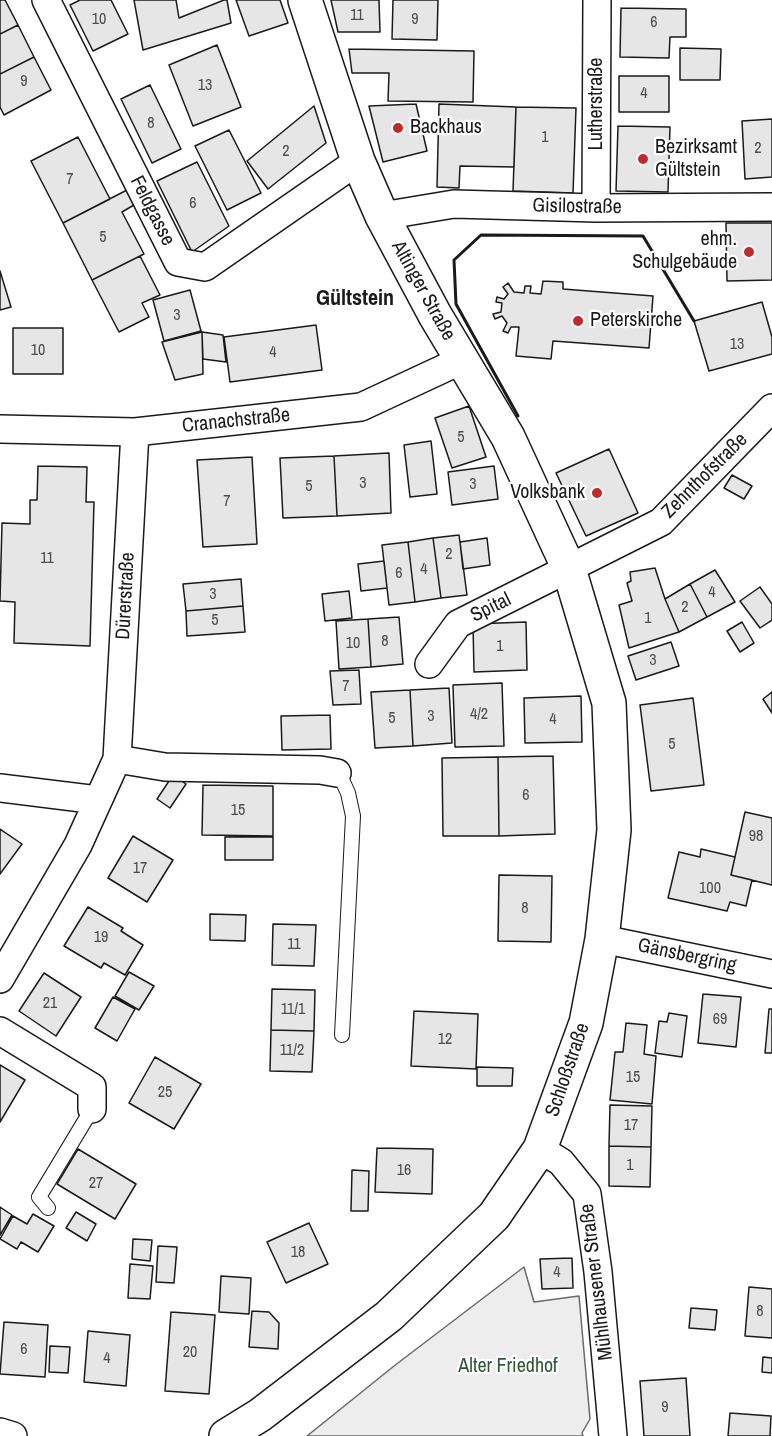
<!DOCTYPE html>
<html>
<head>
<meta charset="utf-8">
<style>
	body { margin:0 }
	canvas { display:block; background:#fff }
</style>
</head>
<body>
<canvas width="772" height="1436"></canvas>
<script>
const c = document.querySelector('canvas').getContext('2d');
c.lineJoin = 'round';
function paint(path, color) {
  c.fillStyle = color;
  c.fill(path, 'evenodd');
}
function shape(rows) {
  const path = new Path2D();
  for (const r of rows) {
    path.moveTo(r[0], r[1]);
    for (let i = 2; i < r.length; i += 2) path.lineTo(r[i], r[i + 1]);
  }
  return path;
}
function strokePath(path, color, width, dash) {
  c.strokeStyle = color;
  c.lineWidth = width;
  c.lineCap = dash ? 'butt' : 'round';
  c.setLineDash(dash || []);
  c.stroke(path);
}
function drawText(font, color, halo, rows, align = 'center') {
  c.font = font + ' "Archivo Narrow",sans-serif';
  c.lineWidth = 4.5;
  c.setLineDash([]);
  c.textBaseline = 'middle';
  c.strokeStyle = halo;
  c.fillStyle = color;
  for (const [text, x, y, turn = 0] of rows) {
    c.save();
    c.translate(x, y);
    c.rotate((+turn || 0) * Math.PI / 180);
    c.textAlign = isNaN(turn) ? turn : align;
    if (halo) c.strokeText(text, 0, 0);
    c.fillText(text, 0, 0);
    c.restore();
  }
}
const built = shape([
	[524,1267,534,1302,579,1296,590,1419,582,1433,583,1436,307,1436,394,1366,524,1267]
]);
const building = shape([
	[0,0,5,0,18,25,0,34,0,0],
	[80,0,111,0,128,34,93,51,70,5,80,0],
	[134,0,176,0,179,18,224,0,227,0,231,23,143,50,134,0],
	[236,0,280,0,288,23,249,36,236,0],
	[331,0,379,0,380,32,338,32,331,0],
	[393,0,438,0,437,40,392,39,393,0],
	[621,8,686,9,686,37,670,37,669,58,620,57,621,8],
	[18,25,34,57,0,74,0,34,18,25],
	[217,45,241,107,193,126,169,65,217,45],
	[680,48,721,49,720,80,680,80,680,48],
	[349,49,474,51,473,102,388,101,389,73,352,73,349,49],
	[34,57,51,90,4,115,0,107,0,74,34,57],
	[619,76,669,76,669,112,619,112,619,76],
	[150,85,181,149,152,163,121,99,150,85],
	[416,104,427,151,383,162,369,106,416,104],
	[439,104,516,107,514,167,460,166,459,188,437,187,439,104],
	[314,106,326,143,268,189,247,161,314,106],
	[516,107,576,108,573,193,513,191,516,107],
	[772,119,772,177,745,179,742,121,772,119],
	[618,126,670,127,668,192,616,191,618,126],
	[229,130,261,193,227,210,195,146,229,130],
	[78,137,110,199,63,223,31,161,78,137],
	[197,162,229,226,192,252,157,181,197,162],
	[127,190,134,205,122,212,144,254,92,280,63,223,127,190],
	[726,223,772,223,772,280,727,281,726,223],
	[140,256,160,295,142,303,149,317,119,332,92,280,140,256],
	[0,271,11,307,0,310,0,271],
	[543,281,563,282,563,289,653,296,649,348,553,341,551,359,516,356,519,327,511,327,508,333,503,331,507,323,502,316,495,319,493,314,501,312,502,303,496,302,497,297,504,299,508,294,503,287,508,283,514,292,524,293,525,286,531,286,530,293,541,294,543,281],
	[190,290,201,331,164,341,153,300,190,290],
	[762,302,772,337,772,354,709,371,694,321,762,302],
	[316,325,322,370,230,382,224,337,316,325],
	[13,328,63,328,63,374,13,374,13,328],
	[202,332,223,335,226,362,203,359,202,332],
	[202,332,203,374,175,380,162,342,202,332],
	[469,406,486,457,452,468,435,418,469,406],
	[431,441,437,494,410,497,404,445,431,441],
	[609,449,638,513,586,536,556,473,609,449],
	[389,453,391,513,337,516,334,456,389,453],
	[334,456,337,516,283,518,280,458,334,456],
	[252,457,257,544,203,547,197,460,252,457],
	[38,466,87,467,86,502,94,502,90,646,14,643,15,602,0,601,2,523,30,524,30,500,37,500,38,466],
	[494,466,498,499,452,505,448,472,494,466],
	[732,475,752,486,744,499,724,488,732,475],
	[459,535,467,595,441,598,433,538,459,535],
	[433,538,441,598,415,602,408,542,433,538],
	[487,538,490,565,463,569,460,542,487,538],
	[408,542,415,602,389,605,382,545,408,542],
	[384,561,387,588,361,591,358,564,384,561],
	[655,568,665,599,679,632,629,648,619,605,632,601,627,583,631,581,630,572,655,568],
	[715,570,735,602,707,617,690,584,715,570],
	[241,579,243,606,186,611,183,584,241,579],
	[690,584,707,617,679,632,665,599,690,584],
	[760,587,772,604,772,620,760,628,740,601,760,587],
	[349,591,352,618,325,621,322,594,349,591],
	[243,606,245,632,187,636,186,611,243,606],
	[399,617,403,664,371,667,368,619,399,617],
	[368,619,371,667,339,669,336,621,368,619],
	[526,622,527,670,474,672,473,624,526,622],
	[742,622,754,643,740,652,727,631,742,622],
	[671,642,679,666,636,680,628,656,671,642],
	[359,670,361,704,333,705,330,671,359,670],
	[502,683,504,746,455,747,453,685,502,683],
	[449,688,452,743,413,746,410,690,449,688],
	[410,690,413,746,375,748,371,692,410,690],
	[772,692,772,713,763,699,772,692],
	[581,696,582,742,525,743,524,698,581,696],
	[693,698,704,785,651,791,640,705,693,698],
	[330,715,331,749,282,750,281,716,330,715],
	[553,756,555,834,499,836,498,757,553,756],
	[498,757,499,836,443,836,442,758,498,757],
	[173,775,186,784,170,808,157,799,173,775],
	[203,785,273,786,273,836,202,835,203,785],
	[745,812,772,818,772,885,731,875,745,812],
	[0,829,22,844,0,874,0,829],
	[133,836,173,860,147,902,108,878,133,836],
	[225,837,273,837,273,860,225,860,225,837],
	[701,849,735,857,731,875,752,880,746,906,730,902,727,911,668,898,679,852,700,857,701,849],
	[499,875,552,876,551,942,498,941,499,875],
	[88,907,123,928,121,931,143,945,125,975,104,963,101,968,64,946,88,907],
	[210,914,246,915,245,941,210,940,210,914],
	[273,924,316,925,314,966,272,965,273,924],
	[129,972,154,986,139,1010,115,996,129,972],
	[44,973,81,997,56,1036,19,1011,44,973],
	[272,989,315,990,314,1031,271,1030,272,989],
	[703,994,741,997,736,1047,698,1043,703,994],
	[113,997,135,1009,117,1041,95,1028,113,997],
	[769,1009,772,1009,772,1053,765,1053,769,1009],
	[414,1011,478,1014,476,1069,411,1066,414,1011],
	[669,1013,687,1016,682,1057,655,1053,659,1021,667,1022,669,1013],
	[626,1023,647,1025,644,1054,656,1056,652,1104,610,1100,615,1052,623,1052,626,1023],
	[271,1030,314,1031,312,1072,270,1071,271,1030],
	[155,1057,201,1084,174,1129,129,1103,155,1057],
	[0,1065,25,1080,0,1122,0,1065],
	[477,1067,513,1068,512,1086,477,1086,477,1067],
	[610,1105,652,1106,651,1147,609,1146,610,1105],
	[609,1146,651,1147,650,1187,609,1186,609,1146],
	[377,1148,433,1149,432,1194,375,1192,377,1148],
	[78,1149,136,1184,115,1219,57,1184,78,1149],
	[352,1170,369,1171,368,1211,351,1211,352,1170],
	[0,1207,12,1215,0,1235,0,1207],
	[76,1212,96,1224,87,1241,66,1228,76,1212],
	[33,1214,54,1226,38,1252,21,1242,17,1249,0,1239,13,1216,27,1224,33,1214],
	[309,1223,328,1264,286,1283,267,1242,309,1223],
	[133,1239,152,1240,150,1261,132,1259,133,1239],
	[158,1246,177,1247,174,1283,156,1282,158,1246],
	[572,1258,573,1288,542,1289,540,1259,572,1258],
	[130,1264,153,1266,150,1299,128,1298,130,1264],
	[221,1276,251,1278,249,1314,219,1312,221,1276],
	[749,1287,772,1289,772,1338,745,1336,749,1287],
	[691,1308,717,1310,715,1330,689,1328,691,1308],
	[252,1311,269,1312,279,1323,278,1349,249,1347,252,1311],
	[171,1312,215,1315,209,1394,165,1391,171,1312],
	[4,1322,48,1325,45,1377,0,1374,4,1322],
	[88,1331,130,1335,126,1386,84,1382,88,1331],
	[50,1346,70,1347,68,1373,49,1372,50,1346],
	[763,1357,772,1358,772,1373,762,1372,763,1357],
	[686,1378,690,1436,644,1436,640,1381,686,1378],
	[730,1413,771,1416,770,1436,728,1436,730,1413]
]);
const service = shape([
	[337,773,343,782,348,793,353,816,342,1035],
	[48,1208,39,1197,92,1109]
]);
const minor = shape([
	[46,0,178,262,205,267,358,161],
	[596,208,597,0],
	[382,216,454,204,596,208,772,207],
	[0,429,135,432,361,407,462,360],
	[429,664,458,624,661,522,772,408],
	[117,759,165,767,320,770,337,773],
	[0,788,98,800],
	[602,939,772,974],
	[0,979,78,845,117,759,135,432],
	[0,1031,92,1087,92,1109],
	[540,1149,561,1162,587,1194,598,1272,613,1436],
	[0,1432,13,1436]
]);
const tertiary = shape([
	[226,1436,260,1415,389,1316,494,1216,540,1149,586,1023,602,939,614,830,609,703,569,569,508,437,435,315,382,216,358,161,305,0]
]);
const wall = shape([
	[518,416,456,304,454,260,481,235,643,236,694,321]
]);
const markers = [
	[398,128,6,"#c62828"],
	[643,159,6,"#c62828"],
	[749,252,6,"#c62828"],
	[578,321,6,"#c62828"],
	[597,493,6,"#c62828"]
];
const numberNames = [
	["11",357,16],
	["10",99,20],
	["9",415,20],
	["6",654,23],
	["9",24,82],
	["13",205,86],
	["4",644,94],
	["8",151,124],
	["1",545,138],
	["2",758,149],
	["2",286,152],
	["7",70,180],
	["6",193,204],
	["5",103,238],
	["3",177,316],
	["13",737,345],
	["10",38,351],
	["4",273,353],
	["5",461,438],
	["3",363,484],
	["3",473,485],
	["5",309,487],
	["7",227,502],
	["2",449,555],
	["11",47,559],
	["4",424,570],
	["6",399,574],
	["4",712,593],
	["3",213,595],
	["2",685,608],
	["1",648,619],
	["5",215,621],
	["8",385,642],
	["10",353,644],
	["1",500,647],
	["3",653,661],
	["7",346,687],
	["4/2",479,715],
	["3",431,717],
	["5",392,719],
	["4",553,720],
	["5",672,745],
	["6",526,796],
	["15",238,811],
	["98",756,837],
	["17",140,869],
	["100",710,889],
	["8",525,909],
	["19",101,938],
	["11",294,945],
	["21",50,1004],
	["11/1",293,1010],
	["69",720,1020],
	["12",445,1040],
	["11/2",292,1051],
	["15",633,1078],
	["25",165,1093],
	["17",631,1126],
	["1",630,1166],
	["16",404,1171],
	["27",96,1184],
	["18",298,1253],
	["4",557,1273],
	["8",760,1312],
	["6",24,1350],
	["20",190,1353],
	["4",107,1359],
	["9",665,1408]
];
const streetNames = [
	["Lutherstraße",597,104,-90],
	["Gisilostraße",577,207,1],
	["Feldgasse",152,211,63],
	["Altinger Straße",423,291,61],
	["Cranachstraße",236,421,-6],
	["Zehnthofstraße",705,476,-45],
	["Dürerstraße",126,596,-87],
	["Spital",491,608,-26],
	["Gänsbergring",687,956,12],
	["Schloßstraße",568,1070,-71],
	["Mühlhausener Straße",597,1282,-97]
];
const poiNames = [
	["Backhaus",410,128],
	["Bezirksamt",655,148],
	["Gültstein",655,171],
	["ehm.",737,240,"right"],
	["Schulgebäude",737,263,"right"],
	["Peterskirche",590,321],
	["Volksbank",585,493,"right"]
];
const parkNames = [
	["Alter Friedhof",508,1367]
];
const quarterNames = [
	["Gültstein",355,299]
];
paint(built, '#ededed');
strokePath(built, '#6a6a6a', 1.5);
paint(building, '#e6e6e6');
strokePath(building, '#1a1a1a', 1.5);
strokePath(service, '#1a1a1a', 16);
strokePath(minor, '#1a1a1a', 30);
strokePath(tertiary, '#1a1a1a', 36);
strokePath(service, '#fff', 14);
strokePath(minor, '#fff', 27);
strokePath(tertiary, '#fff', 33);
strokePath(wall, '#1a1a1a', 3);
for (const [x, y, r, color] of markers) {
  const dot = new Path2D();
  dot.arc(x, y, r, 0, 2 * Math.PI);
  c.fillStyle = color;
  c.fill(dot);
  strokePath(dot, '#fff', 2);
}
drawText('16px', '#4d4d4d', null, numberNames);
drawText('20px', '#1a1a1a', '#fff', streetNames);
drawText('20px', '#1a1a1a', '#fff', poiNames, 'left');
drawText('20px', '#2b5a34', '#fff', parkNames);
drawText('bold 22px', '#1a1a1a', '#fff', quarterNames);
</script>
</body>
</html>
